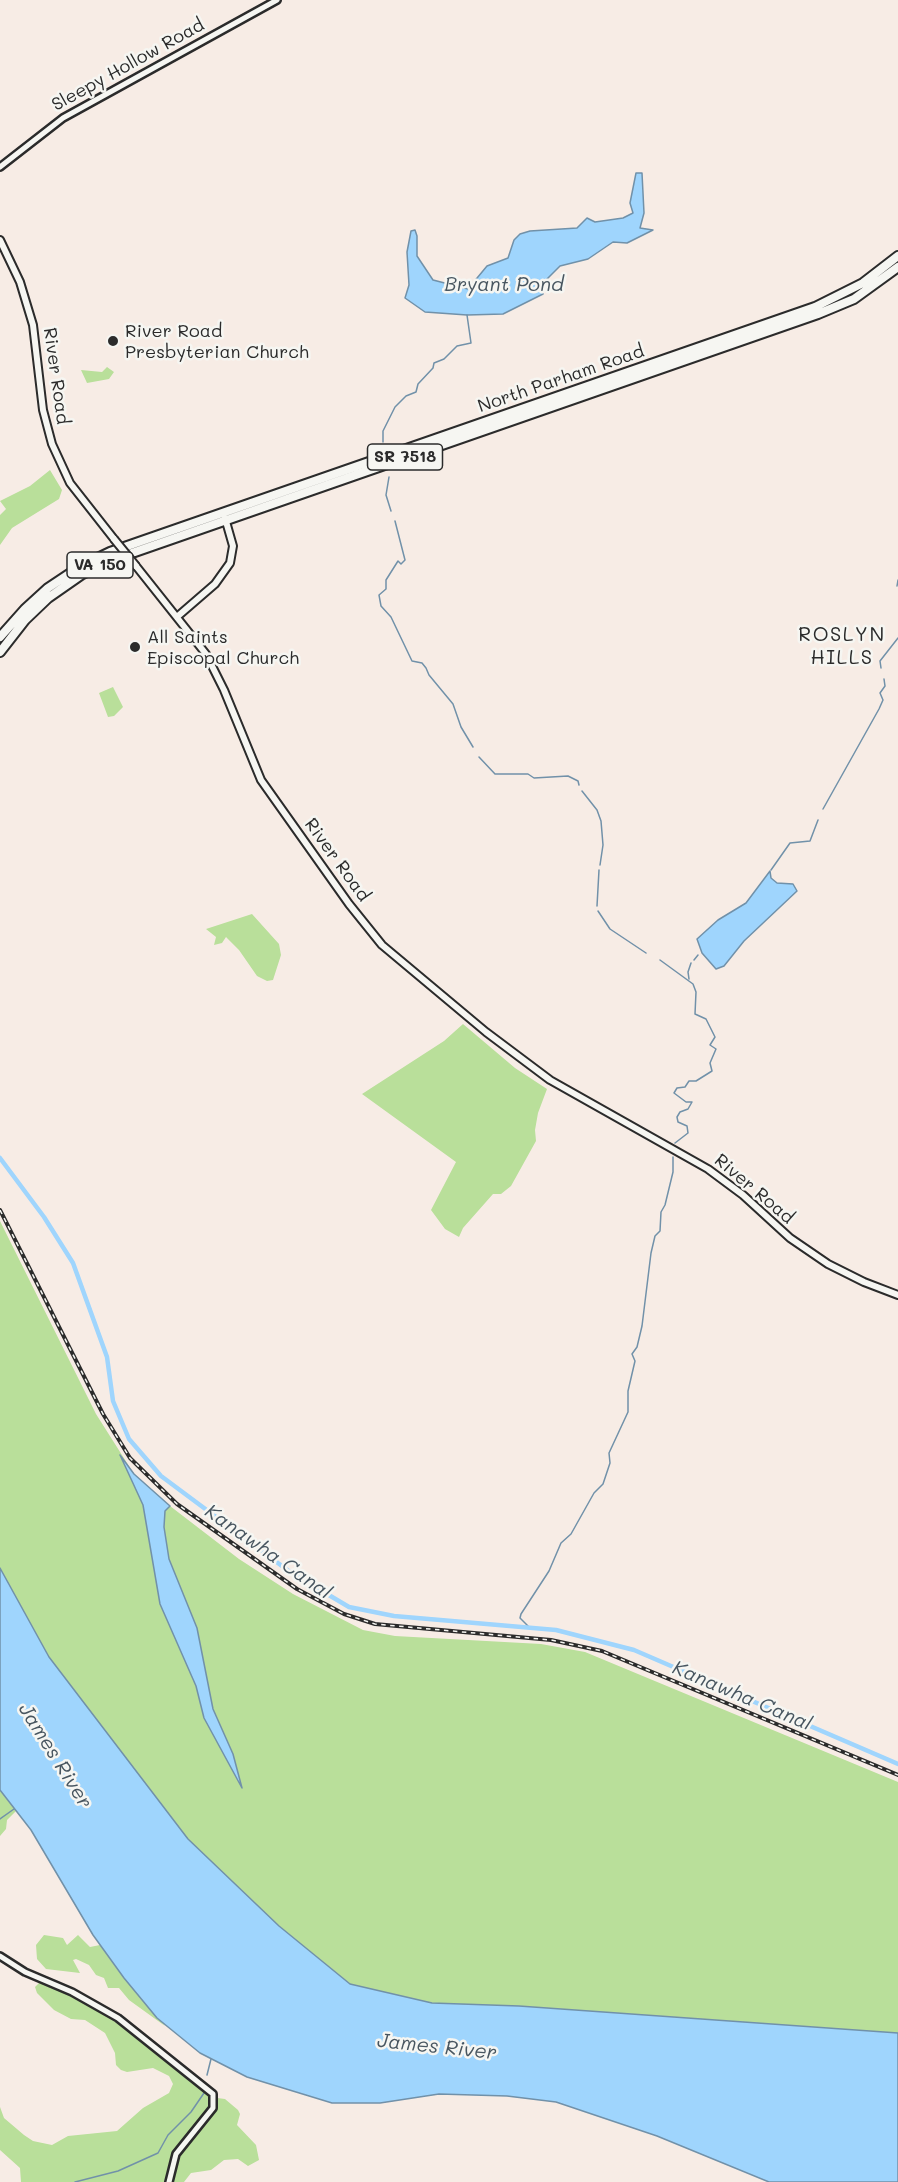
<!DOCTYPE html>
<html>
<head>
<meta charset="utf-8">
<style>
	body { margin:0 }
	canvas { display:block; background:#f7ece5 }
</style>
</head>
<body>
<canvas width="898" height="2182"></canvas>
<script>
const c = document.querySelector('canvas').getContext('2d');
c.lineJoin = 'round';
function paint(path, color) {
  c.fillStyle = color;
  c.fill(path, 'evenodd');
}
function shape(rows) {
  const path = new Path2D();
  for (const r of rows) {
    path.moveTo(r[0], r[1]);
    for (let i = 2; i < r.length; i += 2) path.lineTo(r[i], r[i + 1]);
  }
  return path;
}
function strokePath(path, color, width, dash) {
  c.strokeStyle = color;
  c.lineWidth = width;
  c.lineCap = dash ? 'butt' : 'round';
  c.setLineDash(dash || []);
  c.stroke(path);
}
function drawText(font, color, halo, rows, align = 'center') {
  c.font = font + ' Mali,sans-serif';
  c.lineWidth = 5;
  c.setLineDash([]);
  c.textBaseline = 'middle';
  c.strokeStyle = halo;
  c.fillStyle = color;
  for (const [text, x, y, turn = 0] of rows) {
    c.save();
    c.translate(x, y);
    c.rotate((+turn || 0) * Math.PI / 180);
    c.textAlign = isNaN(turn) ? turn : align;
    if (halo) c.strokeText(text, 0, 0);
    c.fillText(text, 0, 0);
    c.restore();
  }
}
const green = shape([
	[107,367,114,372,109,379,87,383,81,370,102,372],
	[50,470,62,490,59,499,12,528,0,545,0,515,6,509,0,501,30,486],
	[113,687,123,707,114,716,108,717,99,693],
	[252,914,279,944,281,955,273,980,267,981,257,976,239,950,226,937,222,943,214,945,216,937,206,929],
	[463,1024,515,1068,547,1089,538,1113,535,1130,536,1141,511,1186,501,1194,493,1194,463,1228,459,1237,445,1229,431,1210,456,1162,362,1094,444,1041],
	[0,1221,96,1414,134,1474,170,1506,239,1559,293,1594,363,1630,395,1636,541,1644,585,1652,898,1782,898,2033,519,2006,432,2003,350,1984,279,1926,188,1839,49,1657,0,1568],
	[0,1790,16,1811,7,1820,6,1829,0,1836],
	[44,1935,63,1938,67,1945,78,1935,90,1947,100,1945,124,1978,165,2026,129,2000,119,1988,108,1988,104,1978,96,1975,89,1965,76,1959,73,1960,80,1973,46,1969,37,1959,36,1945],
	[39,1983,49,1985,101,2011,123,2025,210,2097,225,2099,238,2110,240,2114,237,2125,256,2145,259,2160,248,2166,238,2159,224,2160,211,2170,191,2173,184,2182,21,2182,20,2168,0,2150,0,2107,4,2118,24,2135,33,2141,52,2145,68,2136,117,2131,143,2108,169,2093,173,2084,169,2076,153,2068,127,2072,121,2070,116,2065,115,2053,105,2033,85,2020,71,2019,54,2010,37,1993,35,1987]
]);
const water = shape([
	[636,173,642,173,644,213,640,228,653,230,627,243,613,242,588,259,560,266,547,279,542,286,543,294,503,314,467,315,425,312,405,298,409,285,407,252,411,231,415,230,417,236,417,256,433,280,468,289,487,266,508,258,514,240,520,234,530,231,577,228,587,218,595,222,623,218,633,213,630,203,636,173],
	[770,871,771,878,777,883,793,884,797,891,744,941,724,966,716,969,702,953,697,939,718,920,746,903,770,871],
	[120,1455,134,1474,170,1506,165,1511,164,1527,169,1559,197,1628,213,1709,233,1754,242,1788,204,1718,196,1686,160,1604,143,1505,120,1455],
	[0,1568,49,1657,188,1839,279,1926,350,1984,432,2003,519,2006,898,2033,898,2182,769,2182,657,2136,556,2102,507,2096,439,2094,380,2103,332,2103,247,2077,200,2053,157,2018,124,1978,93,1935,31,1830,0,1790,0,1568]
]);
const stream = shape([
	[383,442,383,431,395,407,406,396,416,392,418,384,433,368,434,363,444,359,457,346,471,343,467,315],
	[389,477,386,495,391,511],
	[395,521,405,560,401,564,398,561,386,580,386,589,379,595,381,606,391,617,412,661,422,663,426,668,429,675,453,704,461,727,473,747],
	[897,586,898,580],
	[881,668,880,661,898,638],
	[479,757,495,774,528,774,534,778,568,776,578,781,579,785],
	[582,791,597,810,601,821,603,845,600,865],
	[823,809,879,709,883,700,880,693,885,686,884,679],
	[771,870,790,843,810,841,818,820],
	[597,906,599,870],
	[598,911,610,929,646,953],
	[660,960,693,984,696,992,695,1014,706,1019,715,1037,710,1045,716,1049,710,1063,712,1071,696,1081,689,1081,685,1087,677,1088,674,1093,686,1102,692,1102,688,1109,680,1112,677,1117,678,1122,687,1126,688,1133,675,1143],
	[694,960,698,955],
	[689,979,688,972,691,963],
	[528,1626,520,1618,521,1614,549,1571,561,1543,571,1534,594,1493,603,1484,610,1463,609,1453,628,1412,628,1391,635,1361,632,1354,637,1347,642,1326,651,1253,655,1236,660,1231,661,1212,665,1205,673,1172,673,1157],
	[0,1819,14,1809],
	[207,2075,211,2059],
	[75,2182,118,2171,158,2153,168,2135,191,2112,204,2093]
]);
const canal = shape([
	[0,1158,44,1217,73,1263,107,1357,113,1401,129,1439,161,1476,290,1572,349,1607,394,1616,556,1630,634,1650,898,1764]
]);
const tertiary = shape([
	[0,167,63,118,277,0],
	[0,1956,25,1972,72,1992,118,2018,213,2094,213,2108,176,2154,169,2182]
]);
const secondary = shape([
	[0,240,20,282,33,325,43,410,52,444,70,483,114,539],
	[136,566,206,654,224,690,261,780,349,904,382,945,486,1032,550,1080,708,1169,743,1195,790,1238,828,1264,864,1282,898,1295],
	[178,616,215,584,230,563,233,546,225,518]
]);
const trunk = shape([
	[0,637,25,609,48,588,81,566,110,552,815,307,863,283,898,256],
	[0,652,25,620,48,598,81,575,109,561,818,314,854,299,898,267]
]);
const rail = shape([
	[0,1210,103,1414,130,1458,177,1504,297,1589,344,1614,375,1624,551,1640,602,1651,898,1775]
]);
const secondaryBridge = shape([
	[114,539,136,566]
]);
const markers = [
	[113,341,6,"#2b2b2b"],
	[135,647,6,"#2b2b2b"]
];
const shields = [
	[405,457,75],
	[100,565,66]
];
const shieldNames = [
	["SR 7518",405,457],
	["VA 150",100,565]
];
const streetNames = [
	["Sleepy Hollow Road",128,65,-29],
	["River Road",56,376,82],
	["North Parham Road",561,379,-19],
	["River Road",337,860,54],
	["River Road",754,1189,40]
];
const poiNames = [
	["River Road",125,331],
	["Presbyterian Church",125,352],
	["All Saints",147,637],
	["Episcopal Church",147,658]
];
const waterNames = [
	["Bryant Pond",504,285],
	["Kanawha Canal",268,1552,35],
	["Kanawha Canal",742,1696,23],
	["James River",55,1756,58],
	["James River",437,2047,6]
];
const neighbourhoodNames = [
	["ROSLYN",842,635],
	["HILLS",842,658]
];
paint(green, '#b9df9a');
paint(water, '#9fd5fd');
strokePath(water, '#7191a9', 1.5);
strokePath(stream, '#7191a9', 1.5);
strokePath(canal, '#9fd5fd', 4.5);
strokePath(tertiary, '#2b2b2b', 10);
strokePath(secondary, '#2b2b2b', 10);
strokePath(trunk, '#2b2b2b', 12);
strokePath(tertiary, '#f6f6f2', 5);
strokePath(secondary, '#f6f6f2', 6);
strokePath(trunk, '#f6f6f2', 8);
strokePath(rail, '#2b2b2b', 4);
strokePath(rail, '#f6f6f2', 1.5, [4.5]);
strokePath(secondaryBridge, '#2b2b2b', 10, []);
strokePath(secondaryBridge, '#f6f6f2', 6);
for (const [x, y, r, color] of markers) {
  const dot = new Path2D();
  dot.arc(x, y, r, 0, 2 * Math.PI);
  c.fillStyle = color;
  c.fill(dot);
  strokePath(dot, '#f6f6f2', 2);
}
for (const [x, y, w] of shields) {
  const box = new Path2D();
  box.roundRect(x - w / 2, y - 13, w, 26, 4.5);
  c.fillStyle = '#f6f6f2';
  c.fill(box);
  strokePath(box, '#2b2b2b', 1.5);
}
drawText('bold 16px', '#2b2b2b', null, shieldNames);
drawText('18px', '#2b2b2b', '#f6f6f2', streetNames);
drawText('18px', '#2b2b2b', '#f6f6f2', poiNames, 'left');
drawText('italic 20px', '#485660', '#f6f6f2', waterNames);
c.letterSpacing = '1.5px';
drawText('20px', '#2b2b2b', '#f6f6f2', neighbourhoodNames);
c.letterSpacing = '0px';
</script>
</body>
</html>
